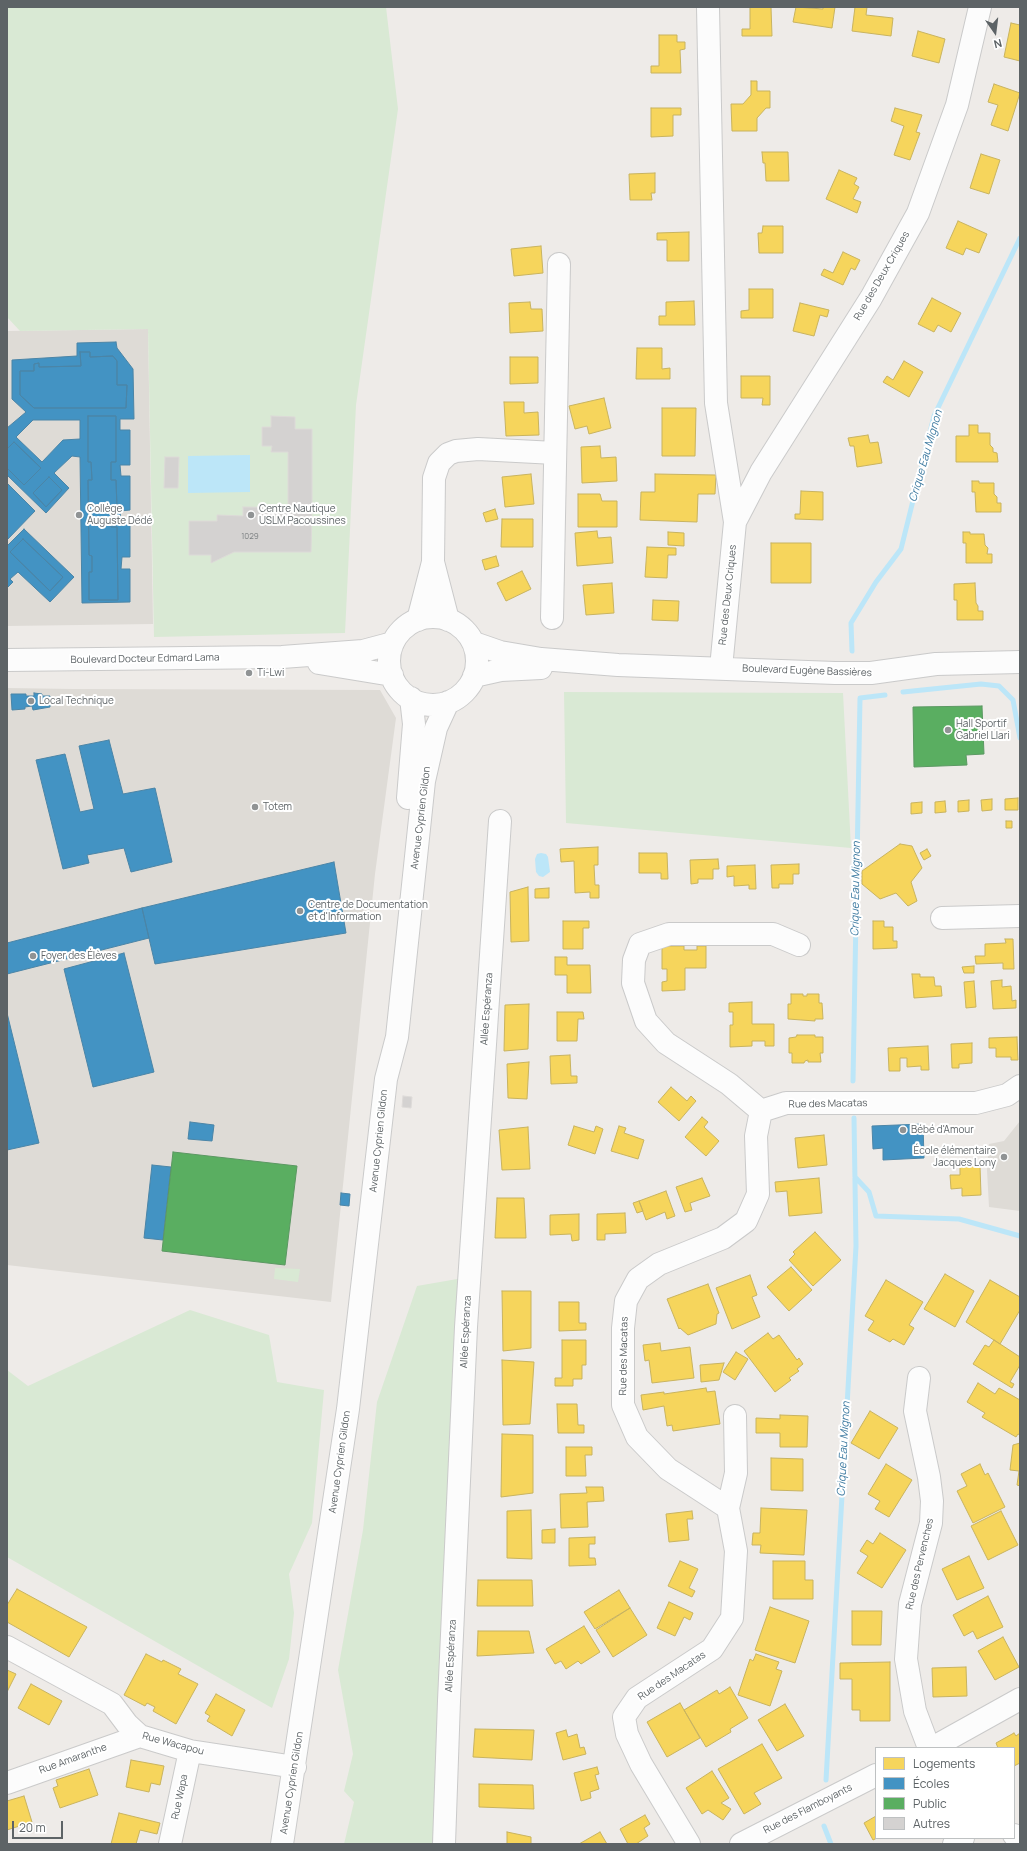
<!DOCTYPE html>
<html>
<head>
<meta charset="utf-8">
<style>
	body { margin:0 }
	#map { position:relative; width:1027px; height:1851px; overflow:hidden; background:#eeebe8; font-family:Manrope,sans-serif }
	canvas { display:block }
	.frame { position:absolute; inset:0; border:8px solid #5d6366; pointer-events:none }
	.legend { position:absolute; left:875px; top:1747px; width:140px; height:92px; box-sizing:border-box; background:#fff; border:1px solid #bec1c2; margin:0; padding:5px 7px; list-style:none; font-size:12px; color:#5d6366 }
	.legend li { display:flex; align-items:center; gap:8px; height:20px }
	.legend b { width:20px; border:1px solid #bec1c2 }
	.north { position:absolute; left:975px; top:12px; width:40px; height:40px; -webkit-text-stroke:3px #fff; paint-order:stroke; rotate:166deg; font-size:11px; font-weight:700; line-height:16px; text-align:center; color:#5d6366 }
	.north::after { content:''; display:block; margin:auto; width:14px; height:18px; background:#5d6366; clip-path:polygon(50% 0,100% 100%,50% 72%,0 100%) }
	.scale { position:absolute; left:12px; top:1821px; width:51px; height:18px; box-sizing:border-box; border:2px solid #5d6366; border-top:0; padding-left:5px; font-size:12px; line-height:14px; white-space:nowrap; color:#5d6366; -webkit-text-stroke:3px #fff; paint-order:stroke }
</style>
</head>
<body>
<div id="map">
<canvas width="1027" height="1851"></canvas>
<div class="frame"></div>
<ul class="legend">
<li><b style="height:11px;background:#f6d55c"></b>Logements</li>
<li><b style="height:11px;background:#4393c3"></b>Écoles</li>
<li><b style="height:11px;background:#5aae61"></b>Public</li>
<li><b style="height:11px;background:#d4d2d1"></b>Autres</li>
</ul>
<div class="north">N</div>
<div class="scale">20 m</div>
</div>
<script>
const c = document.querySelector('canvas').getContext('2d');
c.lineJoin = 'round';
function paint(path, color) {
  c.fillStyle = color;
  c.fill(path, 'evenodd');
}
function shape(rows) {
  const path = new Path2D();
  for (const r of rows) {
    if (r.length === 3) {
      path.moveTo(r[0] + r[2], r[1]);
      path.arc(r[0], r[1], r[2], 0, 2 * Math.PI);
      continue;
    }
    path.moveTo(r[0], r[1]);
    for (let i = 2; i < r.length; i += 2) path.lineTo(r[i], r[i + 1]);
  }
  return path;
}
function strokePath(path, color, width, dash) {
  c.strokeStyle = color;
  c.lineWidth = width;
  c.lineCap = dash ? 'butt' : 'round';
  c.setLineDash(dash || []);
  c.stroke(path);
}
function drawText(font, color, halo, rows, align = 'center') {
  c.font = font + ' Manrope,sans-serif';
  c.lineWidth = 4;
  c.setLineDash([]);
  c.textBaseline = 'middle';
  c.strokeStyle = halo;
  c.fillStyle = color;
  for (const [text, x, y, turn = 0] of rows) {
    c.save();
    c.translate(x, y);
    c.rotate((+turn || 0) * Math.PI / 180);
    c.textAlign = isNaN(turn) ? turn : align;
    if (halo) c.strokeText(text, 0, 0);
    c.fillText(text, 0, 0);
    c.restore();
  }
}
const education = shape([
	[148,329,153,624,7,626,7,331],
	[7,688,73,689,380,690,396,718,375,874,331,1302,7,1265],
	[1020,1121,1020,1211,989,1207,987,1170,989,1144,1004,1141]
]);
const green = shape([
	[7,7,386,7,398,109,356,405,345,633,154,637,148,329,20,331,7,317],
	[564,692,843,693,851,848,566,823],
	[275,1268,300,1269,298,1282,274,1279],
	[463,1278,435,1844,344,1844,354,1802,344,1791,353,1754,338,1670,363,1530,377,1402,417,1286],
	[190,1310,269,1335,277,1382,324,1390,312,1523,289,1574,294,1613,289,1659,272,1708,7,1557,7,1370,28,1386]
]);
const water = shape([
	[250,455,250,492,188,493,188,456],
	[541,853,546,854,548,857,550,872,543,877,539,876,536,872,535,859,537,854]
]);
const homes = shape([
	[750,7,771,7,772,36,742,36,742,29,750,29,750,7],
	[796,7,823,9,823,7,835,7,832,28,793,22,796,7],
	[855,7,867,7,866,15,893,18,891,36,852,31,855,7],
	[1011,23,1020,25,1020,61,1004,57,1011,23],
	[918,31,945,39,939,63,912,56,918,31],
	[659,35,677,35,677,42,685,42,685,49,680,50,681,73,651,73,651,66,659,66,659,35],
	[751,81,757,81,757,91,770,91,770,108,766,108,757,118,757,131,732,131,731,104,743,104,751,95,751,81],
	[994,84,1020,93,1008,131,991,125,998,105,988,102,994,84],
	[651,108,681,108,681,115,673,115,673,136,651,137,651,108],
	[895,108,922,115,916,132,920,133,910,160,894,155,904,126,891,121,895,108],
	[762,152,788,152,789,181,766,181,765,163,763,163,762,152],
	[981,154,1000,160,989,194,970,188,981,154],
	[839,170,857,178,854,184,859,187,853,199,861,202,857,213,826,199,839,170],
	[655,173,655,193,651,193,652,200,630,200,629,174,655,173],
	[958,221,987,234,979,253,966,248,963,255,946,248,958,221],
	[763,226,783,226,783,253,759,253,758,233,762,233,763,226],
	[689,232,689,261,667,261,667,240,657,240,657,233,689,232],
	[541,246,543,273,514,276,511,249,541,246],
	[843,252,860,260,855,270,851,268,843,285,821,275,824,269,833,273,843,252],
	[749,289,773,289,773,318,741,318,741,311,749,310,749,289],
	[932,298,961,313,951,332,938,325,934,332,918,324,932,298],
	[694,301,695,325,659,325,659,316,666,316,666,302,694,301],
	[530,302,531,309,542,309,543,331,510,333,509,303,530,302],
	[800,303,829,310,827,317,820,315,814,336,793,331,800,303],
	[637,348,662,348,662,369,670,368,670,379,636,379,637,348],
	[510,357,538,357,538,383,510,384,510,357],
	[904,361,923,372,909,397,883,382,887,376,893,380,904,361],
	[741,376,770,376,770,405,762,405,763,398,741,398,741,376],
	[604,398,611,428,589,434,587,426,575,429,569,406,604,398],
	[504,402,524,402,524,413,538,412,539,435,506,436,504,402],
	[662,408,696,408,695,456,662,456,662,408],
	[969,425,978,425,978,433,990,433,990,445,993,448,993,452,997,453,998,462,956,462,956,436,969,436,969,425],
	[868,435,870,443,878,442,882,463,857,467,854,446,850,446,848,438,868,435],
	[600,446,601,458,616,457,617,481,582,483,581,447,600,446],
	[531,474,534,504,505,507,502,477,531,474],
	[655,474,716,475,715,494,698,494,697,522,640,520,641,492,655,492,655,474],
	[972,481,979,481,979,483,994,483,994,494,997,497,997,503,1001,503,1001,512,976,512,975,492,972,492,972,481],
	[801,491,823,492,823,520,795,519,795,514,800,514,801,491],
	[578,494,600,494,602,501,617,501,617,527,578,527,578,494],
	[495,509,498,519,486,522,483,513,495,509],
	[502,519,533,519,533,547,501,547,502,519],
	[597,531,598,538,611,537,613,563,577,566,575,533,597,531],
	[668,532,684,533,684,546,668,545,668,532],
	[963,532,970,532,970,534,984,534,985,545,988,548,987,554,992,554,992,563,966,563,966,543,963,543,963,532],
	[771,543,811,543,811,583,771,583,771,543],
	[647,547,676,548,676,555,668,555,667,578,645,577,647,547],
	[496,556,499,566,485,570,482,560,496,556],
	[522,571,531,589,506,601,497,583,522,571],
	[612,583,614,613,586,615,583,585,612,583],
	[975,583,976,603,978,606,978,611,983,611,983,620,957,620,957,600,954,600,954,584,975,583],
	[653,600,679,601,678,621,652,620,653,600],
	[1018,798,1018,810,1005,810,1005,799,1018,798],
	[992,799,992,810,982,811,981,800,992,799],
	[969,800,969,811,958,812,958,801,969,800],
	[945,801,946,812,935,813,935,802,945,801],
	[922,802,922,813,911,814,911,803,922,802],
	[1006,821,1012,821,1012,828,1006,828,1006,821],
	[900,844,912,846,922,868,911,882,917,901,908,906,896,893,880,899,862,884,862,871,900,844],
	[598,847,598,865,594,865,595,885,599,885,599,898,590,898,590,892,575,893,574,861,561,862,560,849,598,847],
	[927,849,931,856,924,860,920,853,927,849],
	[639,853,667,853,668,879,661,879,661,873,639,873,639,853],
	[718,859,719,869,713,869,713,879,698,879,698,883,691,884,690,860,718,859],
	[799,864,799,874,793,874,793,884,779,884,779,888,772,888,771,865,799,864],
	[755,865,756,889,749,889,749,885,734,886,734,876,727,877,727,866,755,865],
	[528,887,529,941,511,942,510,892,528,887],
	[549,888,549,898,535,898,535,889,549,888],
	[563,921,589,921,589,928,583,928,583,949,563,949,563,921],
	[873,921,884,921,884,927,893,927,893,941,897,941,897,948,873,949,873,921],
	[1005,939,1013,939,1014,969,1003,969,1003,963,976,964,975,956,985,956,985,944,1006,943,1005,939],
	[662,946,684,946,684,950,697,950,697,946,706,946,706,968,685,968,685,990,662,991,662,982,667,981,667,969,662,969,662,946],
	[555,957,567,957,567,965,590,965,591,993,567,993,567,975,555,975,555,957],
	[974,966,974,973,964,973,962,967,974,966],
	[912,974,920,974,920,977,934,977,935,986,941,986,942,996,914,998,912,974],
	[1002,980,1002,987,1011,986,1012,1001,1016,1000,1016,1008,993,1009,991,981,1002,980],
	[974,981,976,1007,966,1008,964,982,974,981],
	[791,994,803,994,803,996,807,996,807,994,819,994,819,1003,822,1003,823,1019,815,1019,815,1021,788,1019,788,1004,791,1004,791,994],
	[752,1002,752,1024,774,1024,774,1046,765,1046,765,1041,752,1041,752,1046,730,1047,730,1025,733,1025,733,1012,729,1012,729,1003,752,1002],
	[529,1004,528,1049,504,1051,505,1005,529,1004],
	[557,1012,583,1012,584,1019,578,1019,577,1041,557,1041,557,1012],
	[797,1035,815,1035,815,1037,823,1037,823,1053,820,1053,821,1062,808,1062,808,1060,805,1061,804,1063,792,1063,792,1053,789,1053,789,1038,796,1037,797,1035],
	[1017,1037,1018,1060,1011,1060,1011,1057,996,1057,996,1048,989,1048,989,1038,1017,1037],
	[972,1043,972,1063,959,1064,959,1068,952,1068,951,1044,972,1043],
	[928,1046,929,1070,921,1070,921,1066,907,1067,907,1058,900,1058,900,1071,889,1071,888,1048,928,1046],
	[570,1055,571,1076,577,1076,577,1083,551,1084,550,1056,570,1055],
	[529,1062,527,1099,508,1098,507,1064,529,1062],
	[671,1087,687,1101,691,1096,696,1101,679,1121,658,1102,671,1087],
	[702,1117,708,1122,704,1127,719,1141,706,1156,685,1137,702,1117],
	[574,1126,594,1132,596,1126,603,1129,595,1154,568,1145,574,1126],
	[619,1126,626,1128,624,1133,644,1140,638,1159,611,1151,619,1126],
	[528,1127,530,1169,502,1170,499,1130,528,1127],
	[824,1135,827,1165,798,1168,795,1138,824,1135],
	[980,1166,981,1195,962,1196,962,1188,951,1189,950,1175,960,1175,960,1167,980,1166],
	[702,1178,710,1196,690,1203,692,1210,685,1212,676,1187,702,1178],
	[819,1178,822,1213,789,1216,787,1191,776,1192,775,1182,819,1178],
	[666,1191,675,1216,667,1219,665,1212,646,1220,639,1201,666,1191],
	[497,1198,524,1198,526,1238,495,1238,497,1198],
	[639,1201,643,1211,637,1213,633,1203,639,1201],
	[625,1213,626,1233,605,1234,605,1240,597,1240,597,1214,625,1213],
	[579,1214,579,1240,572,1241,571,1234,550,1235,550,1215,579,1214],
	[815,1232,841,1260,813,1286,789,1260,795,1254,793,1252,815,1232],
	[791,1267,812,1290,789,1311,767,1287,791,1267],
	[945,1274,974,1291,955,1327,924,1309,945,1274],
	[750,1275,757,1295,752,1297,760,1317,732,1329,716,1288,750,1275],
	[886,1280,923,1302,909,1325,914,1328,904,1345,893,1339,890,1342,868,1330,874,1321,865,1316,886,1280],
	[990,1280,1020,1297,1020,1310,1000,1344,966,1322,990,1280],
	[708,1284,719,1313,717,1314,716,1324,688,1335,680,1328,679,1329,667,1299,708,1284],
	[502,1291,531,1291,531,1348,503,1351,502,1291],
	[559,1302,579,1302,579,1323,586,1323,586,1330,559,1331,559,1302],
	[768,1333,773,1339,779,1335,797,1360,799,1358,803,1364,797,1369,799,1371,789,1378,791,1380,775,1392,744,1351,768,1333],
	[562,1340,586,1340,586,1365,582,1365,582,1379,573,1379,573,1386,555,1386,555,1378,562,1378,562,1340],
	[994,1340,1020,1357,1020,1365,1010,1382,1014,1384,1012,1388,973,1364,985,1345,989,1347,994,1340],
	[660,1343,661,1351,690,1347,694,1378,652,1383,649,1360,645,1361,643,1345,660,1343],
	[736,1352,748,1359,735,1380,723,1372,736,1352],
	[502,1360,534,1362,530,1424,503,1425,502,1360],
	[724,1363,719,1380,701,1382,700,1365,724,1363],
	[978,1383,995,1394,999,1388,1020,1400,1020,1435,1018,1434,1016,1437,982,1417,985,1413,967,1402,978,1383],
	[706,1388,707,1392,715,1391,720,1424,673,1431,672,1425,667,1426,664,1406,643,1410,641,1395,664,1392,664,1394,706,1388],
	[557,1404,577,1404,578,1425,584,1425,584,1433,558,1433,557,1404],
	[870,1411,898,1428,879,1459,851,1443,870,1411],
	[780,1415,808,1416,807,1447,780,1447,780,1433,756,1433,756,1418,780,1419,780,1415],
	[502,1434,533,1435,533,1493,501,1497,502,1434],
	[1020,1443,1020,1486,1017,1485,1019,1471,1010,1470,1013,1445,1020,1443],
	[566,1447,592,1447,592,1455,585,1455,586,1476,566,1476,566,1447],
	[771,1458,803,1459,803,1491,771,1490,771,1458],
	[886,1464,912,1480,889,1517,875,1509,880,1501,868,1494,886,1464],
	[980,1464,985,1475,988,1473,1005,1507,973,1523,957,1491,967,1486,961,1474,980,1464],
	[586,1487,603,1487,604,1501,587,1502,588,1527,561,1528,560,1494,587,1493,586,1487],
	[761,1508,807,1510,804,1555,760,1553,761,1545,752,1545,753,1533,760,1533,761,1508],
	[531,1510,532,1559,507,1558,507,1511,531,1510],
	[692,1511,693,1519,687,1519,689,1540,669,1542,666,1514,692,1511],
	[1001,1511,1018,1545,988,1560,971,1526,1001,1511],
	[555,1529,555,1543,542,1543,542,1530,555,1529],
	[880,1533,906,1550,882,1588,857,1573,868,1556,860,1551,867,1540,873,1544,880,1533],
	[595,1537,595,1544,589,1544,589,1558,595,1558,596,1565,569,1566,569,1538,595,1537],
	[969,1556,984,1588,957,1600,942,1569,969,1556],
	[680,1561,698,1569,689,1588,695,1591,692,1597,668,1586,680,1561],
	[773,1561,805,1561,805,1580,813,1580,813,1599,773,1599,773,1561],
	[478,1580,532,1580,533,1606,477,1606,478,1580],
	[17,1589,87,1627,69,1657,7,1622,7,1605,17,1589],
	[619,1590,630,1608,595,1629,584,1612,619,1590],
	[988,1596,1003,1627,977,1639,973,1631,964,1636,953,1615,988,1596],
	[669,1602,693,1613,690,1620,684,1617,675,1636,657,1628,669,1602],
	[770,1607,809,1621,795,1663,755,1650,770,1607],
	[630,1608,647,1635,613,1657,596,1630,630,1608],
	[852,1611,882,1611,881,1645,852,1645,852,1611],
	[584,1626,600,1652,581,1664,578,1661,566,1669,561,1661,555,1664,546,1649,584,1626],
	[478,1631,529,1631,534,1653,477,1656,478,1631],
	[1003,1637,1019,1667,995,1680,978,1651,1003,1637],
	[146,1654,162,1662,163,1660,181,1669,178,1674,198,1684,176,1724,153,1711,155,1707,147,1703,145,1706,124,1695,146,1654],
	[756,1654,779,1662,776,1669,782,1671,770,1706,738,1695,750,1659,753,1661,756,1654],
	[890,1662,890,1721,860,1721,860,1710,852,1710,852,1679,840,1679,840,1663,890,1662],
	[966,1667,967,1696,933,1697,932,1668,966,1667],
	[7,1670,16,1674,7,1692,7,1670],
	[31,1684,62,1701,49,1725,18,1708,31,1684],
	[730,1687,748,1718,730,1729,731,1732,706,1747,684,1710,717,1690,719,1694,730,1687],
	[216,1694,245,1710,232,1736,207,1721,210,1716,205,1713,216,1694],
	[680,1703,700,1738,667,1757,647,1722,680,1703],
	[785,1704,804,1736,777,1751,758,1720,785,1704],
	[475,1729,534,1730,532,1760,473,1757,475,1729],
	[566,1730,568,1737,577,1734,580,1748,584,1747,586,1754,563,1760,556,1733,566,1730],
	[1014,1733,1016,1736,1020,1733,1020,1763,1014,1766,1014,1748,998,1748,996,1743,1014,1733],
	[762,1744,782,1778,754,1793,761,1804,744,1814,718,1769,762,1744],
	[131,1760,164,1766,160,1785,151,1783,149,1792,126,1787,131,1760],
	[597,1767,599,1774,595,1775,599,1789,590,1792,591,1798,581,1801,574,1773,597,1767],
	[89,1769,98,1795,60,1808,53,1788,58,1786,56,1780,89,1769],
	[712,1771,729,1798,721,1803,731,1809,723,1820,708,1810,702,1814,686,1788,712,1771],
	[479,1784,533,1785,534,1809,479,1807,479,1784],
	[24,1796,32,1822,7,1830,7,1801,24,1796],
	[119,1813,160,1823,157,1834,140,1830,136,1844,111,1844,119,1813],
	[645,1815,650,1824,644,1828,648,1836,636,1844,628,1844,620,1829,645,1815],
	[876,1816,877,1838,873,1840,864,1823,876,1816],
	[507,1832,531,1837,531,1844,507,1844,507,1832],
	[600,1832,607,1844,579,1844,600,1832]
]);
const schools = shape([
	[116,342,117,348,133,369,134,419,120,419,120,430,130,430,130,465,120,465,121,476,130,476,130,510,120,511,121,523,130,522,130,557,122,557,121,569,130,569,130,602,82,603,80,457,72,456,54,473,69,488,46,513,7,475,7,468,24,485,41,468,14,442,7,449,7,428,26,412,12,399,12,360,77,356,77,343,116,342],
	[80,352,90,352,90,357,113,356,117,361,117,385,127,385,126,408,34,408,20,395,20,371,34,371,34,364,39,363,39,367,81,366,80,352],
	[88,416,116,416,116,462,111,462,111,480,116,480,117,508,111,508,111,527,117,527,118,600,89,600,89,572,92,572,92,556,89,555,88,480,92,480,91,462,88,462,88,416],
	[33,420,80,420,80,439,63,440,42,462,16,437,33,420],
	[49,477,62,490,46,507,33,493,49,477],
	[80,352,90,352,90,357,113,356,117,361,117,385,127,385,126,408,34,408,20,395,20,371,34,371,34,364,39,363,39,367,81,366,80,352],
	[88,416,116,416,116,462,111,462,111,480,116,480,117,508,111,508,111,527,117,527,118,600,89,600,89,572,92,572,92,556,89,555,88,480,92,480,91,462,88,462,88,416],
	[14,442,41,468,24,485,7,468,7,449,14,442],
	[49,477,62,490,46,507,33,493,49,477],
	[7,483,35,511,7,540,7,483],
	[24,529,74,577,50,602,18,572,10,579,13,582,7,588,7,546,24,529],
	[23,539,63,577,50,591,10,552,23,539],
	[23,539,63,577,50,591,10,552,23,539],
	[34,693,42,694,42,696,50,696,50,707,33,710,32,706,25,707,25,709,12,710,11,694,26,694,26,696,34,696,34,693],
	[109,740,123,794,155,788,172,862,131,872,124,848,87,855,89,863,63,869,36,760,65,754,80,812,94,809,79,746,109,740],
	[334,862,346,933,155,964,142,908,334,862],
	[142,908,149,938,7,974,7,943,142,908],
	[124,953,154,1072,93,1087,64,969,124,953],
	[7,1013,39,1143,7,1150,7,1013],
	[190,1122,214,1125,212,1141,188,1139,190,1122],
	[923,1124,924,1158,883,1160,883,1148,873,1149,872,1126,923,1124],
	[152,1165,171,1167,163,1240,144,1238,152,1165],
	[341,1193,350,1194,349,1206,340,1205,341,1193]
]);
const public = shape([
	[982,706,984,754,966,755,967,765,914,767,913,707,982,706],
	[173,1152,297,1166,285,1265,162,1251,173,1152]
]);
const stream = shape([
	[852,651,851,623,876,582,901,549,934,416,1020,238],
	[903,692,981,684,999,686,1013,700,1020,738],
	[853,1081,860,698,885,695],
	[855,1177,869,1192,876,1216,959,1219,1020,1236],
	[826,1780,856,1246,854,1118],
	[824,1826,831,1844]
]);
const building = shape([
	[271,416,295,417,295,429,312,429,312,508,288,508,288,452,271,452,272,446,262,446,262,427,271,427,271,416],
	[165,457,179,457,178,488,164,488,165,457],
	[243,507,312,508,311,552,234,552,211,563,211,555,189,555,189,521,217,521,217,515,243,516,243,507],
	[403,1096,412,1097,411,1108,402,1107,403,1096]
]);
const minor = shape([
	[708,7,716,403,735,522,721,668],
	[735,522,761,472,871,298,918,213,957,105,980,7],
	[433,661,44],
	[552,618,559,264],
	[418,620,433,562],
	[448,620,433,562,434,478,439,463,448,454,456,451,478,449,555,453],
	[474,643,500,652,541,659,618,665,835,673,871,673,936,664,1020,662],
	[7,660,282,657,363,651,393,643],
	[319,663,392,675],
	[474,676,501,670,541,668],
	[408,798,414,724,411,698],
	[942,918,1020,916],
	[761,1111,729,1084,666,1043,646,1021,633,983,634,960,640,944,669,934,773,934,799,945],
	[919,1378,915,1411,929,1477,932,1501,931,1523,910,1604,906,1659,915,1711,929,1748],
	[728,1508,736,1473,735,1416],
	[7,1647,112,1704,127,1724,140,1736,190,1751,295,1767],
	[932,1748,1020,1699],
	[7,1783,140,1736],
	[1014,1835,1020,1841],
	[170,1844,190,1751],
	[282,1844,348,1409,386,1079,397,1037,424,781,436,728,448,702],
	[444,1844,449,1701,466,1327,500,821],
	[689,1844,641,1764,627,1734,624,1717,637,1698,712,1649,732,1618,736,1551,728,1508,668,1469,637,1437,623,1405,623,1328,626,1301,638,1279,659,1264,723,1238,746,1221,758,1194,756,1136,761,1111,786,1103,976,1103,1007,1095,1020,1086],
	[741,1844,876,1775],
	[954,1844,963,1838]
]);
const markers = [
	[79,515,4,"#909394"],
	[251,515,4,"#909394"],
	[249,673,4,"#909394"],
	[31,701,4,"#909394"],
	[948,730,4,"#909394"],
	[255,807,4,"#909394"],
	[300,911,4,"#909394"],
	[33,956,4,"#909394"],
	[903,1130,4,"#909394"],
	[1004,1157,4,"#909394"]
];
const numberNames = [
	["1029",250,537]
];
const streetNames = [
	["Rue des Deux Criques",882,276,-60],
	["Rue des Deux Criques",728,595,-84],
	["Boulevard Docteur Edmard Lama",145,659,-1],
	["Boulevard Eugène Bassières",807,671,2],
	["Avenue Cyprien Gildon",421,818,-83],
	["Allée Espéranza",487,1009,-86],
	["Rue des Macatas",828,1104,-1],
	["Avenue Cyprien Gildon",379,1141,-84],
	["Allée Espéranza",466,1332,-87],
	["Rue des Macatas",624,1356,-89],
	["Avenue Cyprien Gildon",340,1462,-82],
	["Rue des Pervenches",920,1564,-77],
	["Allée Espéranza",451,1656,-87],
	["Rue des Macatas",672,1676,-34],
	["Rue Wacapou",173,1744,15],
	["Rue Amaranthe",73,1759,-20],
	["Avenue Cyprien Gildon",292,1783,-81],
	["Rue Wapa",180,1797,-78],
	["Rue des Flamboyants",808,1809,-27]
];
const poiNames = [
	["Collège",87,509],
	["Auguste Dédé",87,521],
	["Centre Nautique",259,509],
	["USLM Pacoussines",259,521],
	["Ti-Lwi",257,673],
	["Local Technique",39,701],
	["Hall Sportif",956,724],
	["Gabriel Llari",956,736],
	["Totem",263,807],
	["Centre de Documentation",308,905],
	["et d'Information",308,917],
	["Foyer des Élèves",41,956],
	["Bébé d'Amour",911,1130],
	["École élémentaire",996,1151,"right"],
	["Jacques Lony",996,1163,"right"]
];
const waterNames = [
	["Crique Eau Mignon",926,456,-74],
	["Crique Eau Mignon",856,889,-89],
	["Crique Eau Mignon",844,1449,-87]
];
paint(education, '#dedbd6');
paint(green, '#d9e9d4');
paint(water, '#bce6f8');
paint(homes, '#f6d55c');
strokePath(homes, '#c8b35f', 1);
paint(schools, '#4393c3');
strokePath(schools, '#4b85a7', 1);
paint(public, '#5aae61');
strokePath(public, '#5b9862', 1);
strokePath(stream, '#bce6f8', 5);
paint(building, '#d4d2d1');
strokePath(building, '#dddad8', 1);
strokePath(minor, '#cacaca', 24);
strokePath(minor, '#fcfcfc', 22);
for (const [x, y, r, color] of markers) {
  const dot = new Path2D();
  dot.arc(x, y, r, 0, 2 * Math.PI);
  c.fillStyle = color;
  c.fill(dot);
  strokePath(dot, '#fff', 1.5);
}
drawText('8px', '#7c8082', null, numberNames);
drawText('10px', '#5d6366', '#fff', streetNames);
drawText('10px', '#5d6366', '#fff', poiNames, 'left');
drawText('italic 11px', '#3d7aa0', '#fff', waterNames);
</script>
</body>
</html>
